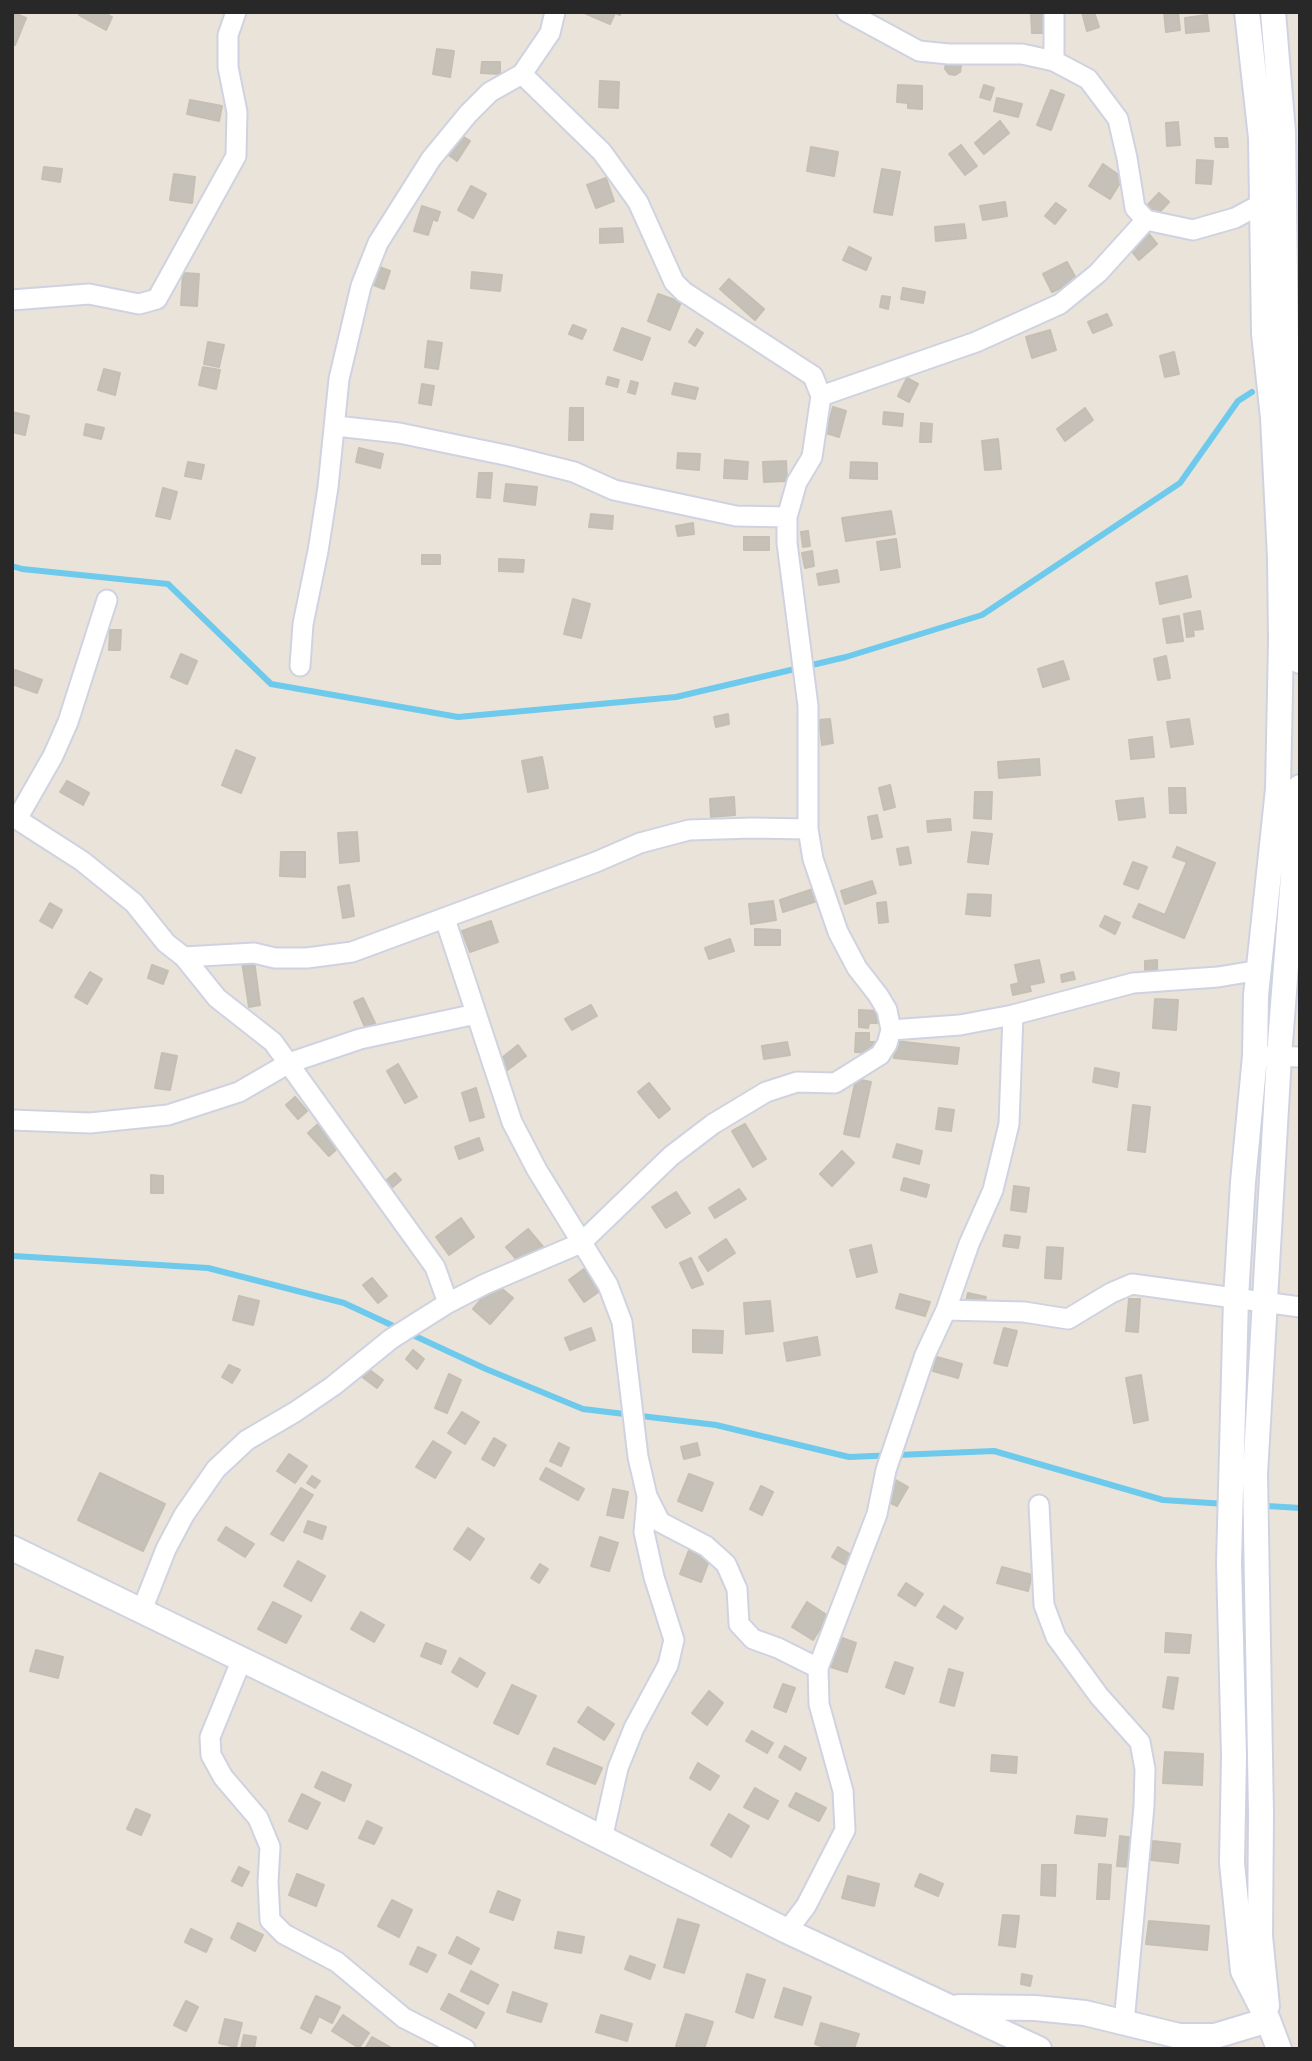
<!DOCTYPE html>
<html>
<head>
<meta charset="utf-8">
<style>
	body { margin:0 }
	#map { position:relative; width:1312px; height:2061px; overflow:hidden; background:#eae3d9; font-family:"Nunito Sans",sans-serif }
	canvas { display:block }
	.frame { position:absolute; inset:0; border:14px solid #282828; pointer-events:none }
</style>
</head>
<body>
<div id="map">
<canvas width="1312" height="2061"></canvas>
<div class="frame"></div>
</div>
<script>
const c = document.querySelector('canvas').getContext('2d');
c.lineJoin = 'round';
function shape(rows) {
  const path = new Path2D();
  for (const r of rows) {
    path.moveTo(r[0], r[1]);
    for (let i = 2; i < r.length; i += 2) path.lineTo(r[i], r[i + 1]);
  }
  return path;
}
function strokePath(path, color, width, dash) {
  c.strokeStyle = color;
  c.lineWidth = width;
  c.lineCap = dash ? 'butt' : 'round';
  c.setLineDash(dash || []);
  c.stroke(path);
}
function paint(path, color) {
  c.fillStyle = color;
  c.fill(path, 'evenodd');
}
const stream = shape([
	[12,566,22,569,168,584,271,684,458,717,676,697,846,657,982,615,1180,483,1238,401,1252,392],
	[14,1256,208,1268,344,1303,486,1369,583,1409,716,1425,849,1457,994,1451,1163,1500,1226,1504],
	[1267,1506,1300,1508]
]);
const building = shape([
	[81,12,103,12,112,17,106,30,79,15,81,12],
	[582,12,621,12,620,15,615,13,610,24,582,12],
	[1031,12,1043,12,1044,33,1032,33,1031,12],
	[1082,12,1094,12,1099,27,1087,31,1082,12],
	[1164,12,1178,12,1180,30,1166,32,1164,12],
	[14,13,26,18,15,45,12,44,14,13],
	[1207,15,1209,31,1186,33,1185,18,1207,15],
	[437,49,454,51,450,77,433,74,437,49],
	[957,61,961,66,960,72,955,75,949,74,945,69,946,63,957,61],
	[482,62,500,62,500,74,481,73,482,62],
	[600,81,619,82,618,108,599,107,600,81],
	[898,85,922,86,922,109,908,108,908,103,897,102,898,85],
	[984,85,994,88,990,100,980,97,984,85],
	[1051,90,1064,95,1051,130,1037,125,1051,90],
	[997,98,1022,104,1018,117,994,111,997,98],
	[190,100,222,106,219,121,187,114,190,100],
	[1000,121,1009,133,984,154,975,143,1000,121],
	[1178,122,1180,145,1167,146,1166,123,1178,122],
	[459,134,470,141,457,161,446,153,459,134],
	[1215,138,1227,138,1228,147,1216,147,1215,138],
	[961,145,977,166,965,175,949,154,961,145],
	[811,147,838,152,834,176,807,171,811,147],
	[1197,160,1213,161,1211,184,1196,183,1197,160],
	[1103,164,1123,178,1110,199,1089,186,1103,164],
	[44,167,62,169,60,182,42,179,44,167],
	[882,169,900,172,892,215,874,212,882,169],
	[174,174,195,177,192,203,170,200,174,174],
	[606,178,614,201,596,208,587,185,606,178],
	[471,186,486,194,473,218,458,210,471,186],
	[1159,193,1169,202,1153,219,1143,210,1159,193],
	[1005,202,1007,216,983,220,980,206,1005,202],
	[1056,203,1066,210,1055,224,1045,216,1056,203],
	[422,206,440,212,437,221,433,219,428,235,414,231,422,206],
	[964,224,966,238,936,241,935,227,964,224],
	[622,228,623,242,600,243,600,229,622,228],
	[1148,233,1157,244,1139,260,1130,249,1148,233],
	[849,247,871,258,866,270,843,260,849,247],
	[1067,262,1077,280,1052,292,1043,274,1067,262],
	[377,266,390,271,384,289,371,284,377,266],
	[472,272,502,275,500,291,471,288,472,272],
	[183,273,199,274,197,306,181,305,183,273],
	[729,279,764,309,755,320,720,289,729,279],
	[903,288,925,292,923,303,901,299,903,288],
	[658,294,681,302,670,330,648,321,658,294],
	[882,296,890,297,888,309,880,307,882,296],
	[1107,314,1112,325,1093,333,1088,322,1107,314],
	[573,325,586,330,582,339,569,334,573,325],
	[622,328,650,338,642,360,614,350,622,328],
	[697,329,703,333,695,346,689,342,697,329],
	[1050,330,1056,350,1032,358,1026,337,1050,330],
	[428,341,442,343,438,369,425,367,428,341],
	[208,342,224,345,219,367,204,364,208,342],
	[1174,352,1179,374,1165,377,1160,356,1174,352],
	[203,367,220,370,216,389,199,385,203,367],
	[104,369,120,373,115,395,98,390,104,369],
	[608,377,619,380,617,387,606,384,608,377],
	[907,378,918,384,909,402,898,396,907,378],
	[631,381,638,383,635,394,628,392,631,381],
	[675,383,698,388,695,399,672,394,675,383],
	[422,384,434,386,431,405,419,403,422,384],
	[833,407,846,411,839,437,826,433,833,407],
	[570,408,583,408,583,440,569,440,570,408],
	[1085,408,1093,420,1065,441,1057,429,1085,408],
	[12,412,29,416,25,435,12,432,12,412],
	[884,412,903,414,902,426,883,424,884,412],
	[921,423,932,424,931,442,920,442,921,423],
	[86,424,104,428,101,439,84,435,86,424],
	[998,439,1001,469,985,470,982,441,998,439],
	[359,448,383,454,380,468,356,462,359,448],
	[678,453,700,454,699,470,677,468,678,453],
	[725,460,748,462,747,479,724,478,725,460],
	[786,461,787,481,764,482,763,462,786,461],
	[188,462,204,465,201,479,185,476,188,462],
	[851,462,877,463,877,479,850,478,851,462],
	[479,473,492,473,490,498,477,497,479,473],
	[506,484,537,487,535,505,504,501,506,484],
	[163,488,177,492,170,519,156,516,163,488],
	[891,511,895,534,846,541,842,518,891,511],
	[591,514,613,516,612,529,589,527,591,514],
	[693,523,694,534,678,536,676,526,693,523],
	[808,531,810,546,803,547,801,532,808,531],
	[744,537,769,537,769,550,744,550,744,537],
	[896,539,900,567,881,570,877,542,896,539],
	[812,551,814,566,805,568,802,553,812,551],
	[422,555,440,555,440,564,422,564,422,555],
	[499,559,524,560,523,572,499,571,499,559],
	[837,570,839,582,819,585,817,574,837,570],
	[1187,576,1191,597,1160,604,1156,583,1187,576],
	[573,599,590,604,581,638,564,634,573,599],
	[1200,611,1203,629,1193,630,1194,636,1187,637,1184,614,1200,611],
	[1179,616,1183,641,1167,643,1163,619,1179,616],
	[110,630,121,630,120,650,109,650,110,630],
	[181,654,197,661,187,684,171,677,181,654],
	[1166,656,1170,678,1158,680,1154,659,1166,656],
	[1063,661,1069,679,1043,687,1038,669,1063,661],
	[15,670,42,680,37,693,12,684,15,670],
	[728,714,729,724,716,727,714,717,728,714],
	[830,719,833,743,822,745,819,720,830,719],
	[1189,719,1193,744,1171,747,1167,722,1189,719],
	[1152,737,1154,757,1131,759,1129,740,1152,737],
	[236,750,255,758,241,793,222,785,236,750],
	[542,757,548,788,528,792,522,761,542,757],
	[1039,759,1040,775,999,778,998,762,1039,759],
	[67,781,89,793,83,805,60,792,67,781],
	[890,785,895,807,884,810,879,788,890,785],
	[1169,788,1185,788,1186,813,1170,813,1169,788],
	[975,792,992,792,991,819,974,818,975,792],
	[734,797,735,815,711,817,710,799,734,797],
	[1143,798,1145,817,1119,820,1116,801,1143,798],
	[877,815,882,837,872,839,868,817,877,815],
	[950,819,951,830,928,832,927,821,950,819],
	[357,832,359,861,340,863,338,833,357,832],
	[972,832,992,834,988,864,968,862,972,832],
	[908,847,911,863,900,865,897,849,908,847],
	[1177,847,1215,863,1184,938,1133,917,1139,904,1165,915,1187,862,1173,857,1177,847],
	[281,852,305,852,305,877,280,876,281,852],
	[1133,862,1147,867,1138,889,1124,884,1133,862],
	[872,881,876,893,845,904,841,891,872,881],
	[349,885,354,916,343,918,338,887,349,885],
	[813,889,817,901,783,912,780,900,813,889],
	[968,894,991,895,990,916,966,914,968,894],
	[773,901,776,920,751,924,749,904,773,901],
	[886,902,888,922,879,923,877,903,886,902],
	[50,903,62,910,52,928,40,921,50,903],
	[1105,916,1120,923,1115,934,1100,926,1105,916],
	[491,921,498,942,470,952,462,931,491,921],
	[755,929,780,930,780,945,755,945,755,929],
	[730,939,734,951,709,959,705,948,730,939],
	[254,960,260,1005,249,1007,242,962,254,960],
	[1039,960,1044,982,1029,985,1031,991,1013,995,1011,985,1019,983,1015,965,1039,960],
	[1157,960,1157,970,1145,970,1145,961,1157,960],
	[152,965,168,971,163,984,148,978,152,965],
	[90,972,102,979,87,1004,75,997,90,972],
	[1073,972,1075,979,1062,982,1061,975,1073,972],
	[363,998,375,1023,365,1027,354,1002,363,998],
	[1155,999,1178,1000,1176,1030,1153,1028,1155,999],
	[591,1005,597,1016,572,1030,565,1019,591,1005],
	[859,1010,878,1011,877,1023,869,1023,868,1028,859,1027,859,1010],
	[856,1033,869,1033,869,1042,875,1042,875,1053,855,1052,856,1033],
	[895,1041,959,1048,957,1064,894,1058,895,1041],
	[787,1042,790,1055,764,1059,762,1046,787,1042],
	[518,1045,526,1056,506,1071,498,1061,518,1045],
	[162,1053,177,1056,170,1090,155,1088,162,1053],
	[398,1064,417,1097,405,1103,387,1071,398,1064],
	[1095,1068,1119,1073,1117,1087,1093,1082,1095,1068],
	[856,1079,871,1082,859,1137,844,1134,856,1079],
	[649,1083,670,1109,659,1118,638,1092,649,1083],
	[476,1088,484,1117,470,1121,462,1093,476,1088],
	[295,1097,307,1111,298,1119,286,1105,295,1097],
	[1133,1105,1150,1107,1145,1152,1128,1150,1133,1105],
	[939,1108,954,1110,951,1131,936,1129,939,1108],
	[318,1124,339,1147,329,1156,308,1133,318,1124],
	[745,1124,766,1159,753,1167,732,1131,745,1124],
	[479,1138,483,1150,459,1159,455,1147,479,1138],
	[897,1144,922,1151,919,1164,893,1157,897,1144],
	[842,1151,854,1163,832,1186,820,1174,842,1151],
	[395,1173,401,1180,388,1191,382,1184,395,1173],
	[151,1175,163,1176,163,1193,151,1193,151,1175],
	[904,1178,929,1185,926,1197,901,1190,904,1178],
	[1014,1186,1029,1188,1026,1212,1011,1210,1014,1186],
	[739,1189,746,1199,715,1218,709,1208,739,1189],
	[676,1192,690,1213,666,1228,652,1207,676,1192],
	[461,1218,474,1237,449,1255,436,1237,461,1218],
	[528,1229,544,1248,522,1266,506,1247,528,1229],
	[1005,1235,1020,1237,1018,1248,1003,1246,1005,1235],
	[726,1239,735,1253,708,1271,699,1257,726,1239],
	[871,1245,877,1272,857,1277,850,1250,871,1245],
	[1047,1247,1063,1248,1061,1279,1045,1278,1047,1247],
	[691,1258,703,1284,692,1288,680,1263,691,1258],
	[584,1269,600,1291,584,1302,569,1280,584,1269],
	[372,1278,387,1296,378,1303,363,1285,372,1278],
	[495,1283,513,1298,490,1324,473,1309,495,1283],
	[968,1293,986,1297,983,1307,966,1303,968,1293],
	[900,1294,930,1302,925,1316,896,1308,900,1294],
	[239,1296,259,1301,253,1325,233,1320,239,1296],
	[1129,1299,1140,1299,1138,1332,1126,1331,1129,1299],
	[770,1301,773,1331,746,1334,744,1303,770,1301],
	[591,1328,595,1340,570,1350,565,1338,591,1328],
	[1004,1328,1017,1331,1007,1366,994,1363,1004,1328],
	[693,1330,723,1331,722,1353,693,1352,693,1330],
	[817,1337,820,1355,787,1361,784,1343,817,1337],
	[413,1350,424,1359,417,1369,406,1359,413,1350],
	[937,1357,962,1364,958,1378,933,1371,937,1357],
	[229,1365,240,1370,232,1383,222,1377,229,1365],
	[367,1368,383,1380,377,1388,361,1376,367,1368],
	[449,1374,461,1380,447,1413,435,1408,449,1374],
	[1141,1375,1148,1420,1134,1423,1126,1378,1141,1375],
	[462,1412,479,1422,465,1444,448,1433,462,1412],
	[494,1438,506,1445,494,1466,482,1459,494,1438],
	[433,1441,451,1452,435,1478,416,1467,433,1441],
	[559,1443,569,1448,561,1466,550,1461,559,1443],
	[697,1443,700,1455,684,1459,681,1447,697,1443],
	[289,1454,307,1466,295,1483,277,1471,289,1454],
	[546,1468,584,1489,578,1500,540,1479,546,1468],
	[100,1473,165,1504,143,1551,78,1520,100,1473],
	[689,1474,713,1483,702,1511,678,1501,689,1474],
	[312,1476,320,1481,315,1488,307,1483,312,1476],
	[894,1479,908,1487,897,1506,883,1499,894,1479],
	[761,1486,773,1492,762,1515,750,1509,761,1486],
	[301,1488,313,1495,283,1541,271,1534,301,1488],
	[613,1489,628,1492,623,1518,607,1515,613,1489],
	[308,1521,326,1527,322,1539,304,1532,308,1521],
	[226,1527,254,1544,245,1557,218,1540,226,1527],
	[468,1528,484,1539,470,1560,454,1549,468,1528],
	[600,1537,618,1543,609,1571,591,1566,600,1537],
	[838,1547,858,1559,852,1569,832,1557,838,1547],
	[689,1550,710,1558,701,1582,680,1574,689,1550],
	[298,1561,325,1576,311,1601,284,1586,298,1561],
	[540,1564,548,1569,539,1583,531,1578,540,1564],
	[1002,1567,1032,1575,1028,1591,997,1583,1002,1567],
	[906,1583,923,1594,915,1606,898,1595,906,1583],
	[273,1602,301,1616,286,1643,258,1629,273,1602],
	[807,1602,828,1616,813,1640,792,1627,807,1602],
	[944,1606,963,1618,956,1629,937,1617,944,1606],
	[361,1612,384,1625,374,1642,351,1629,361,1612],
	[1166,1633,1191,1635,1189,1653,1165,1652,1166,1633],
	[834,1635,856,1643,847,1672,824,1665,834,1635],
	[426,1643,446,1651,441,1664,421,1656,426,1643],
	[36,1650,63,1657,58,1678,30,1671,36,1650],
	[460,1658,485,1673,477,1687,452,1672,460,1658],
	[895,1662,913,1668,904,1694,886,1687,895,1662],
	[949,1669,963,1673,954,1706,940,1702,949,1669],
	[1168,1677,1178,1678,1173,1709,1163,1707,1168,1677],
	[783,1684,795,1688,786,1712,774,1707,783,1684],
	[512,1685,536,1696,518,1734,494,1723,512,1685],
	[709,1691,723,1703,707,1725,692,1713,709,1691],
	[588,1707,614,1724,604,1740,578,1722,588,1707],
	[752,1731,773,1743,767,1753,746,1741,752,1731],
	[785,1746,806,1758,800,1770,779,1757,785,1746],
	[554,1748,602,1768,595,1784,547,1764,554,1748],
	[1165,1752,1203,1754,1202,1785,1163,1783,1165,1752],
	[992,1755,1017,1757,1016,1773,991,1771,992,1755],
	[698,1763,719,1776,710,1790,690,1778,698,1763],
	[322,1772,351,1785,344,1801,315,1787,322,1772],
	[755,1788,778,1801,768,1819,744,1807,755,1788],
	[796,1793,826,1808,819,1821,789,1806,796,1793],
	[302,1794,320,1803,307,1829,289,1821,302,1794],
	[136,1809,150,1815,141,1835,127,1829,136,1809],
	[729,1814,749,1826,731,1857,711,1845,729,1814],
	[1077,1816,1107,1819,1105,1836,1075,1833,1077,1816],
	[367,1821,382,1828,374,1844,359,1838,367,1821],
	[1120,1836,1134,1838,1131,1867,1117,1866,1120,1836],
	[1153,1841,1180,1844,1178,1863,1151,1860,1153,1841],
	[1099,1864,1111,1865,1109,1899,1097,1899,1099,1864],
	[1042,1865,1056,1865,1055,1896,1041,1895,1042,1865],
	[239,1867,249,1872,242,1886,232,1881,239,1867],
	[297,1874,324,1885,316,1906,289,1895,297,1874],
	[920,1874,943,1884,938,1896,915,1886,920,1874],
	[848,1876,879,1884,874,1906,842,1898,848,1876],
	[498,1891,520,1900,513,1920,490,1912,498,1891],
	[392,1900,412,1910,399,1937,378,1926,392,1900],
	[1003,1915,1019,1916,1015,1947,999,1945,1003,1915],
	[678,1919,699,1925,684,1973,664,1967,678,1919],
	[1149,1921,1209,1926,1207,1950,1146,1944,1149,1921],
	[238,1923,263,1935,255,1951,231,1938,238,1923],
	[191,1929,212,1939,206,1952,185,1942,191,1929],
	[558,1932,584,1937,581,1953,555,1948,558,1932],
	[457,1937,479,1949,471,1964,449,1953,457,1937],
	[418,1947,436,1955,427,1972,410,1964,418,1947],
	[630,1956,655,1965,650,1979,625,1969,630,1956],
	[471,1971,498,1985,488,2004,461,1991,471,1971],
	[747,1974,765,1980,753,2018,736,2012,747,1974],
	[1022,1974,1032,1976,1030,1986,1021,1984,1022,1974],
	[784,1988,811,1997,802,2025,775,2017,784,1988],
	[513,1992,547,2004,541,2022,507,2012,513,1992],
	[449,1994,484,2013,476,2028,441,2009,449,1994],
	[316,1996,340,2007,332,2023,319,2016,311,2033,301,2028,316,1996],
	[186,2001,198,2007,186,2031,174,2025,186,2001],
	[686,2014,713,2022,704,2049,676,2046,686,2014],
	[343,2015,369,2033,359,2048,332,2031,343,2015],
	[601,2015,632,2024,627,2041,596,2032,601,2015],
	[225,2019,242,2023,236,2047,219,2043,225,2019],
	[821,2023,859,2034,854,2049,831,2049,815,2044,821,2023],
	[244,2035,256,2037,254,2049,241,2049,244,2035],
	[372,2037,390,2047,389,2049,365,2049,372,2037]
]);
const minor = shape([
	[847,12,919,51,949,54,1022,54,1054,61,1088,79,1118,119,1127,158,1135,208,1146,220,1193,230,1235,218,1261,204],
	[1054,12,1054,61],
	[12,300,89,294,139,304,157,299,236,156,237,112,228,67,228,35,236,12],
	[821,396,976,342,1060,304,1098,273,1146,220],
	[336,426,399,433,510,456,574,472,614,490,736,516,787,517],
	[300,666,303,624,318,551,328,487,339,379,361,286,378,243,431,159,468,114,490,92,522,74,550,33,555,12],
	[12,816,82,861,134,903,166,943,184,957,217,998,273,1042,435,1267,448,1303],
	[17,819,53,756,68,722,107,600],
	[445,919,512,1122,537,1170,608,1285,622,1322,638,1457,647,1496,660,1522,706,1546,726,1564,737,1589,739,1624,753,1639,778,1648,818,1668],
	[184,957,254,953,275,958,307,958,352,952,596,862,640,843,689,830,752,828,808,829],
	[891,1030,960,1025,1013,1015,1133,983,1218,977,1260,970],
	[1266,1056,1300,1057],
	[12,1120,90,1123,168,1115,239,1092,289,1063,360,1039,476,1014],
	[946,1310,1024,1312,1068,1319,1111,1293,1132,1284,1300,1307],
	[1039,1505,1044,1605,1056,1637,1099,1696,1140,1742,1145,1769,1144,1806,1124,2023],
	[142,1610,166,1549,184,1515,216,1469,247,1440,295,1412,333,1386,391,1339,448,1303,485,1284,581,1243,671,1156,713,1124,766,1092,797,1082,835,1083,880,1055,887,1044,891,1030,887,1010,878,995,857,968,838,932,813,859,808,829,808,706,787,543,787,517,797,482,812,457,821,396,813,376,684,292,674,282,638,202,602,152,522,74],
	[242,1659,210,1737,211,1755,223,1777,258,1818,270,1847,268,1882,270,1920,284,1934,337,1962,404,2018,465,2049],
	[602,1839,618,1768,634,1728,668,1665,674,1640,654,1577,644,1532,647,1498],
	[787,1931,806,1906,845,1830,843,1791,819,1704,818,1668,877,1514,886,1470,925,1355,946,1310,969,1244,993,1190,1009,1124,1013,1015]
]);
const tertiary = shape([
	[1247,12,1261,138,1264,334,1273,418,1280,558,1281,640,1278,789,1256,995,1255,1056,1243,1182,1236,1298,1229,1563,1234,1756,1232,1863,1243,1971,1268,2020,1279,2049],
	[1273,12,1283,132,1286,343,1291,393,1299,570,1300,661],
	[12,1548,412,1742,787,1931,1039,2049],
	[1267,2006,1260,1936,1261,1814,1255,1474,1279,1056,1300,787],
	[959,2007,1035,2008,1085,2013,1179,2036,1215,2036,1268,2020]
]);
strokePath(stream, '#6dcaec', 6);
paint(building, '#c5c1b8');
strokePath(building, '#c5bfb3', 2);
strokePath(minor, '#cfd2e1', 23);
strokePath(tertiary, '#cfd2e1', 28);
strokePath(minor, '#fff', 19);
strokePath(tertiary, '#fff', 24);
</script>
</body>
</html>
